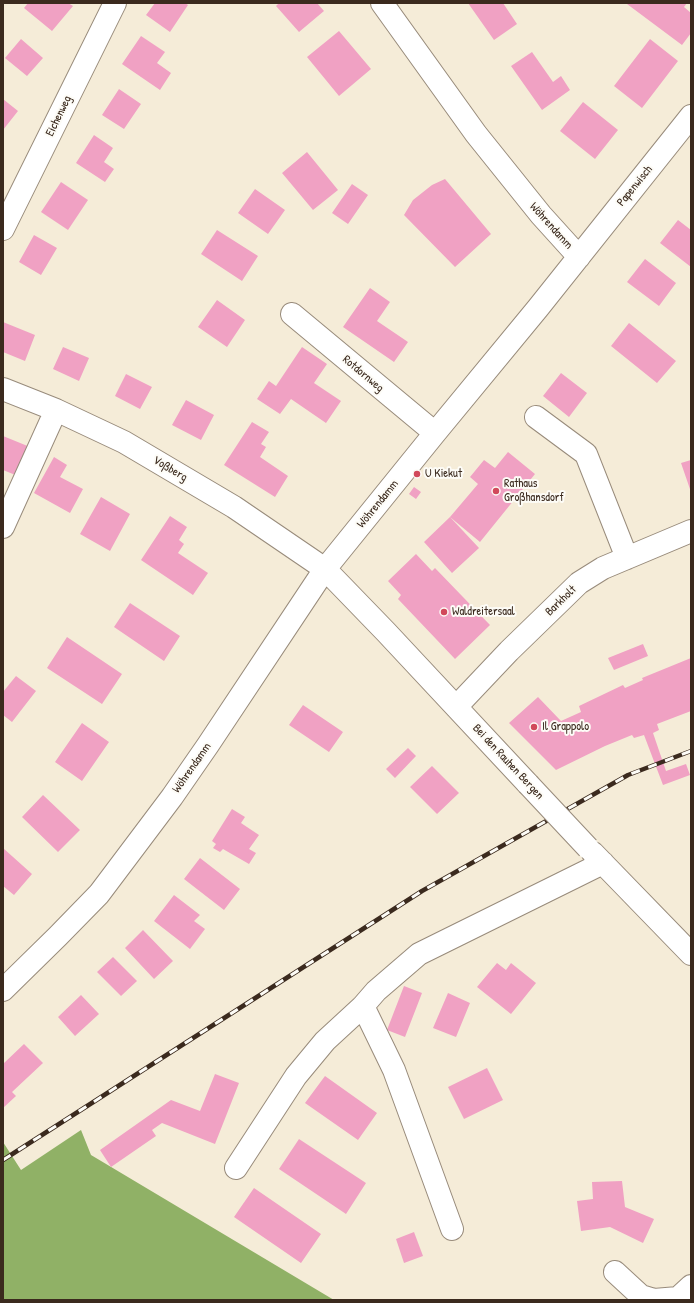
<!DOCTYPE html>
<html>
<head>
<meta charset="utf-8">
<style>
	body { margin:0 }
	#map { position:relative; width:694px; height:1303px; overflow:hidden; background:#f5ecd8; font-family:"Patrick Hand",sans-serif }
	canvas { display:block }
	.frame { position:absolute; inset:0; border:4px solid #3b2a1e; pointer-events:none }
</style>
</head>
<body>
<div id="map">
<canvas width="694" height="1303"></canvas>
<div class="frame"></div>
</div>
<script>
const c = document.querySelector('canvas').getContext('2d');
c.lineJoin = 'round';
function paint(path, color) {
  c.fillStyle = color;
  c.fill(path, 'evenodd');
}
function shape(rows) {
  const path = new Path2D();
  for (const r of rows) {
    path.moveTo(r[0], r[1]);
    for (let i = 2; i < r.length; i += 2) path.lineTo(r[i], r[i + 1]);
  }
  return path;
}
function strokePath(path, color, width, dash) {
  c.strokeStyle = color;
  c.lineWidth = width;
  c.lineCap = dash ? 'butt' : 'round';
  c.setLineDash(dash || []);
  c.stroke(path);
}
function drawText(font, color, halo, rows, align = 'center') {
  c.font = font + ' "Patrick Hand",sans-serif';
  c.lineWidth = 4;
  c.setLineDash([]);
  c.textBaseline = 'middle';
  c.strokeStyle = halo;
  c.fillStyle = color;
  for (const [text, x, y, turn = 0] of rows) {
    c.save();
    c.translate(x, y);
    c.rotate((+turn || 0) * Math.PI / 180);
    c.textAlign = isNaN(turn) ? turn : align;
    if (halo) c.strokeText(text, 0, 0);
    c.fillText(text, 0, 0);
    c.restore();
  }
}
const forest = shape([
	[81,1130,91,1155,334,1300,3,1300,3,1142,21,1170]
]);
const building = shape([
	[28,3,68,3,73,6,52,31,24,8],
	[155,3,185,3,188,5,170,32,146,15],
	[279,3,317,3,324,11,299,32,276,6],
	[468,3,503,3,517,24,494,40],
	[628,3,687,3,684,7,691,13,691,33,682,45,627,4],
	[339,31,371,69,339,96,307,57],
	[141,36,165,52,157,63,171,73,160,90,122,64],
	[21,39,43,58,27,76,5,58],
	[650,39,678,61,642,108,614,86],
	[532,52,553,82,561,76,570,90,542,110,511,66],
	[119,89,141,104,124,129,102,115],
	[3,99,18,111,3,130],
	[583,102,618,130,595,159,560,131],
	[94,135,113,148,104,162,114,169,105,182,76,163],
	[307,152,338,190,313,210,282,173],
	[445,179,491,234,455,267,404,215,413,200,432,185],
	[61,182,88,200,68,230,41,212],
	[352,184,368,195,348,224,332,213],
	[255,189,285,210,268,234,238,213],
	[678,220,691,230,691,267,660,243],
	[217,230,258,256,242,281,201,254],
	[34,235,57,248,41,275,19,262],
	[645,259,676,283,659,306,627,282],
	[370,288,390,302,377,321,408,342,394,362,343,327],
	[217,300,245,320,227,347,198,327],
	[3,322,35,335,25,361,3,352],
	[629,323,676,361,657,383,611,346],
	[63,347,89,358,79,381,53,369],
	[302,347,327,364,314,383,341,401,326,423,291,399,280,414,257,399,269,381,276,386],
	[561,373,587,393,569,417,543,396],
	[126,374,152,387,140,409,115,396],
	[186,400,214,415,201,440,172,425],
	[252,422,269,432,261,444,266,447,260,457,288,476,275,497,224,465],
	[3,436,30,447,18,476,3,470],
	[508,452,535,474,480,542,450,517,479,548,452,573,424,542,450,517,478,484,470,477,484,460,495,468],
	[54,457,67,465,60,477,83,489,70,513,34,493],
	[691,460,691,492,681,463],
	[414,487,421,492,416,499,409,494],
	[101,497,130,514,110,551,80,534],
	[170,516,187,527,179,540,184,544,178,553,208,573,193,595,141,560],
	[416,554,432,571,435,568,490,625,455,659,398,599,401,595,388,581],
	[130,603,180,636,164,661,114,627],
	[67,637,122,674,102,704,47,668],
	[643,644,648,656,614,670,608,658],
	[691,658,691,711,657,724,659,730,653,733,666,771,686,764,690,775,663,785,644,735,634,738,632,735,605,746,556,770,509,723,538,697,561,721,581,712,579,706,623,685,625,688,643,680,642,678],
	[16,676,36,691,12,722,3,715,3,692],
	[303,705,343,732,329,752,289,725],
	[82,723,109,742,82,781,55,762],
	[408,748,416,756,395,778,386,769],
	[432,766,459,793,437,814,410,787],
	[43,795,80,830,58,852,22,817],
	[232,809,245,817,241,823,259,835,249,849,256,853,249,864,223,849,220,852,213,848,216,844,212,841],
	[3,848,32,874,14,895,3,886],
	[200,858,240,889,224,910,184,879],
	[174,895,200,915,194,921,205,929,190,949,154,921],
	[143,930,173,961,154,979,125,948],
	[113,957,137,981,121,996,97,972],
	[497,963,506,970,511,963,536,983,511,1014,477,987],
	[404,986,422,993,405,1037,387,1030],
	[448,993,470,1003,456,1037,433,1028],
	[81,995,99,1014,75,1036,58,1017],
	[24,1044,43,1063,12,1092,16,1096,3,1108,3,1064],
	[487,1068,503,1100,464,1119,448,1087],
	[215,1074,239,1083,215,1144,162,1123,152,1130,156,1136,111,1167,100,1150,171,1100,200,1111],
	[325,1076,377,1113,358,1140,305,1103],
	[299,1139,366,1183,346,1214,279,1169],
	[622,1181,625,1207,654,1219,643,1243,610,1227,581,1231,577,1201,593,1199,592,1182],
	[254,1188,321,1234,301,1263,234,1217],
	[414,1232,423,1256,404,1263,396,1239]
]);
const minor = shape([
	[382,3,476,134,541,215,579,257],
	[3,229,115,3],
	[292,314,435,433],
	[3,389,56,410,124,442,234,507,325,569,386,632,528,784],
	[536,417,586,454,627,558],
	[3,527,56,410],
	[456,707,509,651,579,583,603,568,691,531],
	[593,853,691,954],
	[3,990,58,936,99,894,172,797,208,745,325,569,435,433,538,308,691,116],
	[363,1006,394,1070,452,1229],
	[236,1168,296,1076,325,1041,363,1006,376,991,419,954,603,863],
	[615,1272,641,1296,654,1300,678,1298,691,1286]
]);
const rail = shape([
	[3,1160,422,891,628,775,691,751]
]);
const minorBridge = shape([
	[528,784,588,848]
]);
const markers = [
	[417,474,4,"#d1495b"],
	[496,491,4,"#d1495b"],
	[444,612,4,"#d1495b"],
	[534,727,4,"#d1495b"]
];
const streetNames = [
	["Eichenweg",59,116,-64],
	["Papenwisch",635,186,-51],
	["Wöhrendamm",551,226,48],
	["Rotdornweg",363,374,40],
	["Voßberg",170,469,31],
	["Wöhrendamm",378,504,-51],
	["Barkholt",561,601,-44],
	["Bei den Rauhen Bergen",508,762,47],
	["Wöhrendamm",192,768,-55]
];
const poiNames = [
	["U Kiekut",425,474],
	["Rathaus",504,484],
	["Großhansdorf",504,498],
	["Waldreitersaal",452,612],
	["Il Grappolo",542,727]
];
paint(forest, '#90b166');
paint(building, '#f0a1c3');
strokePath(minor, '#988b7b', 24);
strokePath(minor, '#fff', 22);
strokePath(rail, '#3b2a1e', 4.5);
strokePath(rail, '#fdfcf7', 3, [9]);
strokePath(minorBridge, '#988b7b', 24, []);
strokePath(minorBridge, '#fff', 22);
for (const [x, y, r, color] of markers) {
  const dot = new Path2D();
  dot.arc(x, y, r, 0, 2 * Math.PI);
  c.fillStyle = color;
  c.fill(dot);
  strokePath(dot, '#fdfcf7', 1.5);
}
drawText('12px', '#3b2a1e', '#fdfcf7', streetNames);
drawText('12px', '#3b2a1e', '#fdfcf7', poiNames, 'left');
</script>
</body>
</html>
